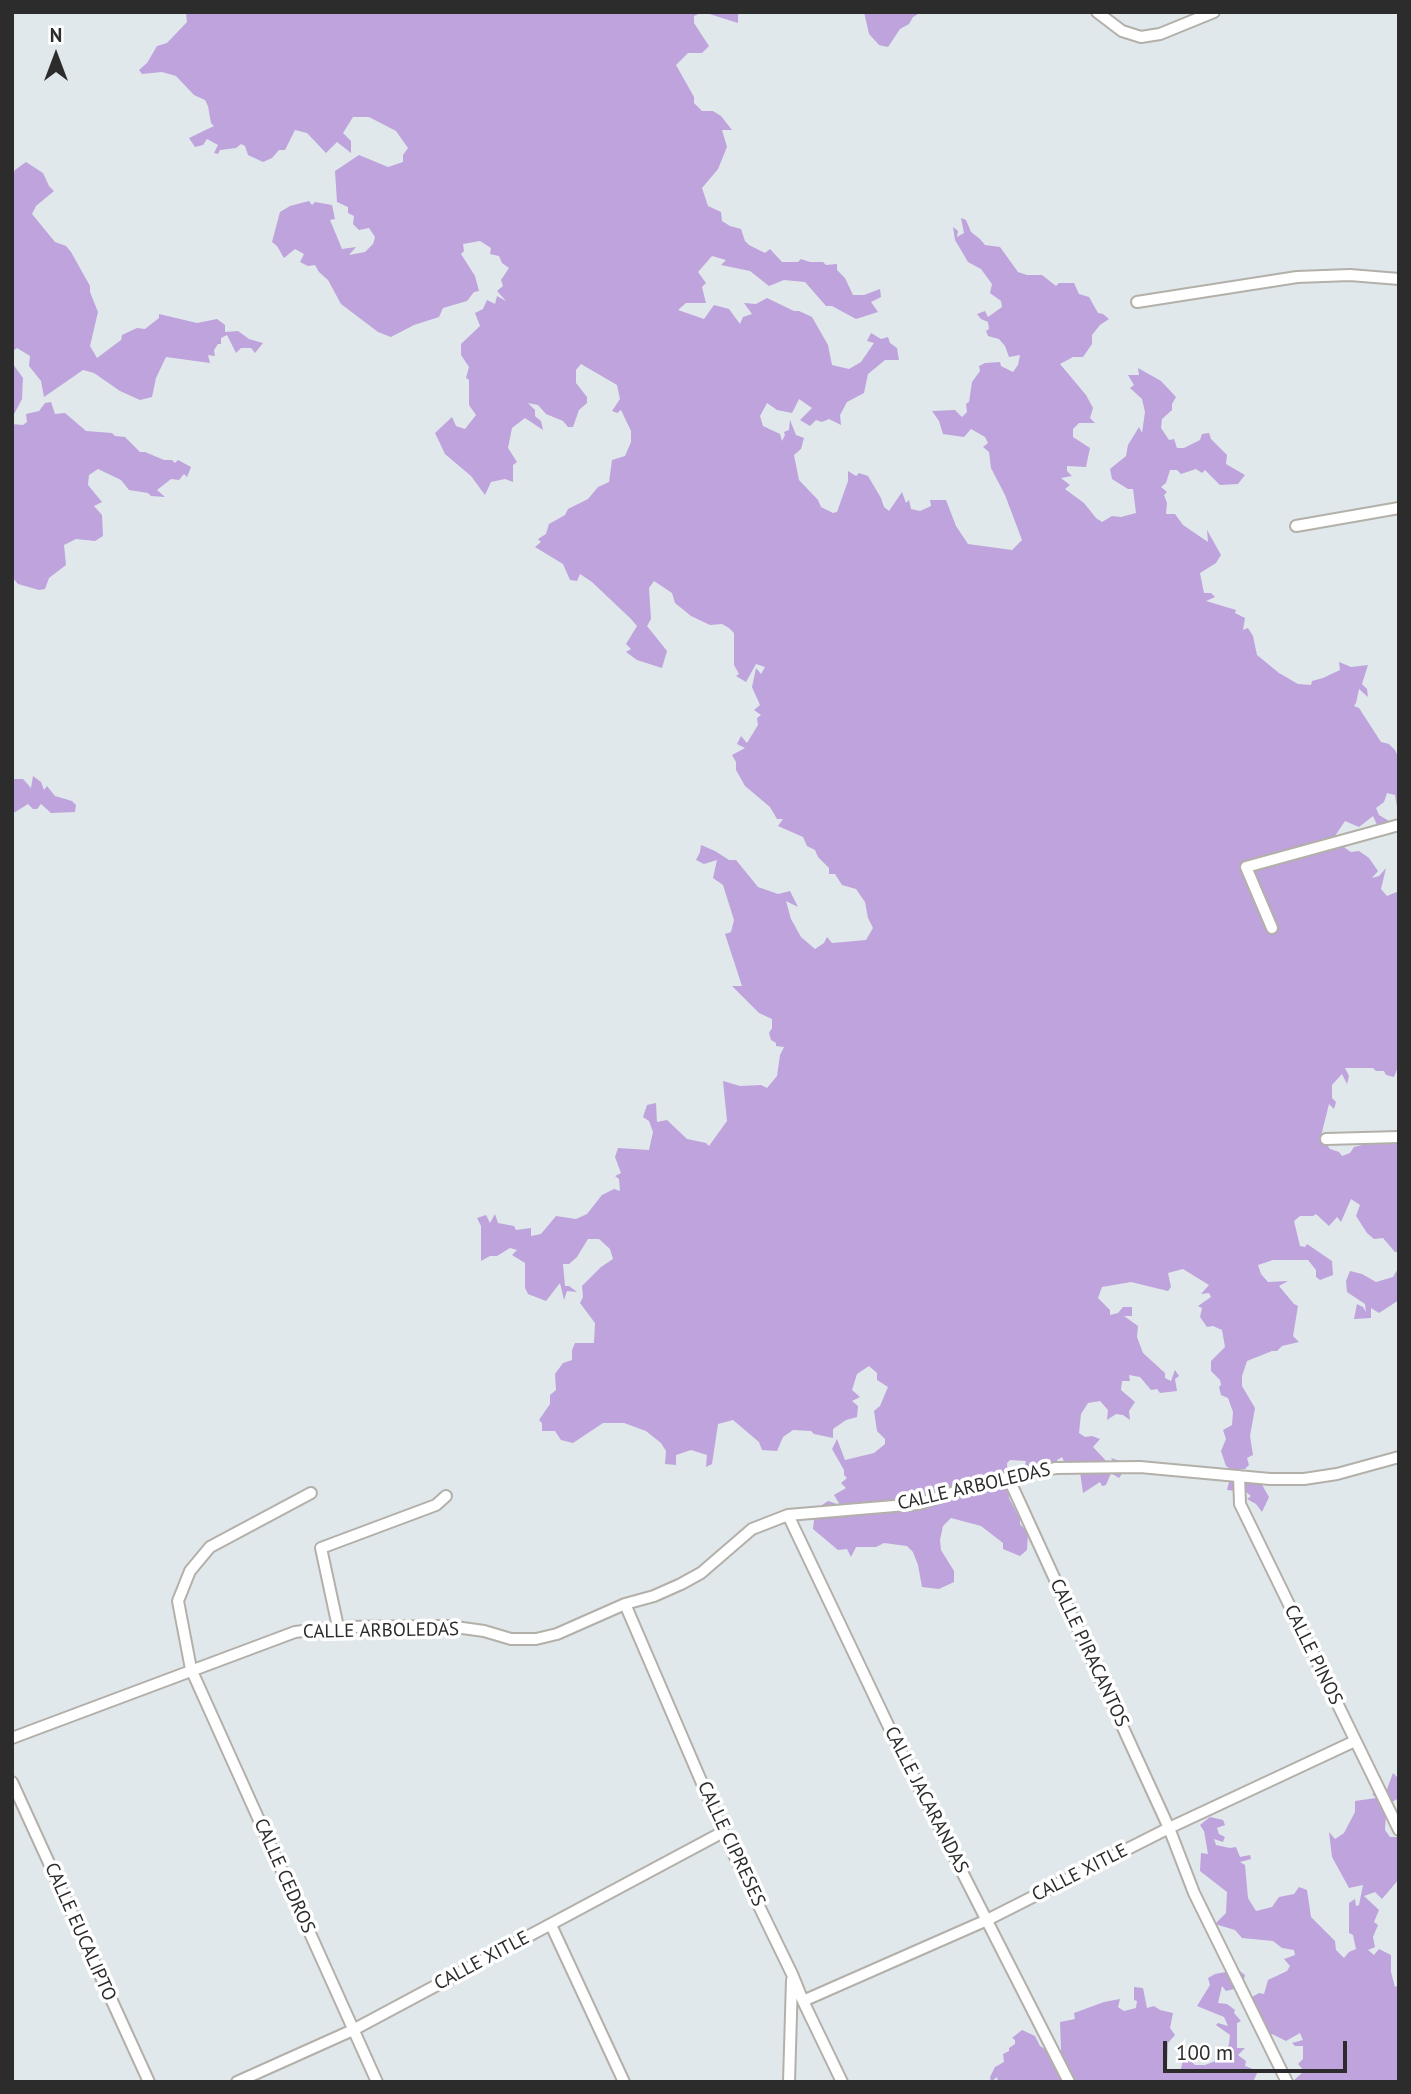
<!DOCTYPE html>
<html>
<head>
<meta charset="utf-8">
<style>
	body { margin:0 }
	#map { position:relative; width:1411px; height:2094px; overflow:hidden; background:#e0e8ec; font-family:"PT Sans",sans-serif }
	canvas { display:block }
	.frame { position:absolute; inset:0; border:14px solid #2c2c2c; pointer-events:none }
	.north { position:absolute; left:21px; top:21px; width:70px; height:70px; -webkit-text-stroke:5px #fff; paint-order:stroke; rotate:0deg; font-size:19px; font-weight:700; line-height:28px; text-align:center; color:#2c2c2c }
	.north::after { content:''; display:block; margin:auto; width:24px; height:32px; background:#2c2c2c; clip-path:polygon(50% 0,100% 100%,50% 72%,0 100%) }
	.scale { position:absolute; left:1163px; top:2041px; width:184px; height:32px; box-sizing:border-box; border:4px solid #2c2c2c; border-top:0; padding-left:9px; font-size:21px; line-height:24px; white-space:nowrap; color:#2c2c2c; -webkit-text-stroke:5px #fff; paint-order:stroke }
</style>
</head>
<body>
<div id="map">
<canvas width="1411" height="2094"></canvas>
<div class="frame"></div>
<div class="north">N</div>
<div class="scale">100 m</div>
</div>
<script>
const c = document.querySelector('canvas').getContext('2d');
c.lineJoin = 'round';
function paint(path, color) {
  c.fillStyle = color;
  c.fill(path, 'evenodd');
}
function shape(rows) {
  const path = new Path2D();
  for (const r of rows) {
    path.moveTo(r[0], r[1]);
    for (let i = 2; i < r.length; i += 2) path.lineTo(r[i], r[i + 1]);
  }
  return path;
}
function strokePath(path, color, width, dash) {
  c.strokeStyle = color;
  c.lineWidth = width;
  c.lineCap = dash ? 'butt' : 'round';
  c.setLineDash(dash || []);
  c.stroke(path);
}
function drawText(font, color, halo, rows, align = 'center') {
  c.font = font + ' "PT Sans",sans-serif';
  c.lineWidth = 7;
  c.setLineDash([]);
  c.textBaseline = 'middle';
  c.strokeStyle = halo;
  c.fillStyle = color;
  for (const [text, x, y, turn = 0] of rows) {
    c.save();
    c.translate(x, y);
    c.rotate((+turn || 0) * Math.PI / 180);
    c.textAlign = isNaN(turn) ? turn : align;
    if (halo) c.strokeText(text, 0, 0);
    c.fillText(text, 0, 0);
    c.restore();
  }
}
const green = shape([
	[186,12,740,12,738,15,738,23,703,12,694,16,694,23,709,46,702,53,688,53,676,65,694,97,694,103,702,111,713,111,721,116,732,130,722,130,727,147,718,169,702,188,708,206,721,212,722,221,730,226,741,229,745,241,749,245,765,253,770,249,782,262,798,262,801,259,810,262,823,262,826,265,837,264,837,270,845,278,853,295,864,295,880,289,881,297,871,302,878,312,856,319,832,306,826,306,805,282,784,280,769,286,750,271,721,265,726,260,712,256,698,272,706,283,702,287,706,303,686,303,678,310,704,319,714,305,729,309,740,324,743,317,752,314,744,303,756,304,767,298,794,311,799,311,812,317,828,345,832,365,849,369,861,362,874,343,867,341,871,333,881,339,888,337,890,343,897,348,899,360,885,360,868,374,864,393,847,402,840,415,841,425,829,419,822,422,816,420,810,426,800,420,812,408,799,399,792,413,777,410,767,403,760,416,763,426,780,434,782,441,785,435,784,432,789,430,790,420,796,435,804,438,801,449,794,455,799,480,818,500,821,507,833,513,837,512,848,481,848,471,856,476,859,473,868,476,881,498,884,507,889,511,902,492,906,503,909,500,911,509,920,511,931,506,930,500,946,500,956,526,968,544,1012,550,1022,540,1005,495,991,468,989,452,983,447,988,443,985,437,971,429,964,437,943,434,939,421,932,411,955,410,962,417,967,412,966,404,969,402,972,382,980,371,979,366,985,363,1000,362,1001,366,1013,372,1018,365,1020,355,1009,357,1005,346,999,339,988,336,986,331,989,329,988,322,981,319,977,314,985,311,988,317,1002,307,1001,301,990,293,992,284,981,269,968,262,955,240,953,227,958,231,957,237,964,233,961,218,966,220,971,232,980,239,985,245,1000,247,1018,272,1027,275,1042,275,1056,286,1059,283,1074,283,1079,294,1089,297,1098,313,1103,314,1109,319,1100,325,1092,335,1092,344,1083,357,1073,357,1060,364,1086,395,1093,408,1090,418,1095,423,1079,423,1073,429,1073,437,1090,448,1086,467,1067,466,1067,471,1072,476,1061,478,1070,485,1065,489,1084,503,1096,518,1102,522,1112,516,1121,517,1136,513,1133,489,1128,489,1112,479,1110,469,1126,456,1128,445,1139,427,1142,433,1145,412,1142,399,1130,388,1134,385,1128,375,1139,375,1138,368,1161,381,1176,397,1172,404,1172,410,1162,419,1161,428,1169,440,1174,439,1177,448,1184,448,1200,440,1202,434,1209,433,1211,439,1227,455,1226,464,1245,475,1238,484,1220,485,1205,470,1202,473,1196,469,1181,474,1177,470,1170,470,1166,483,1161,487,1167,492,1164,495,1167,503,1166,514,1175,514,1183,525,1208,542,1207,530,1221,555,1216,563,1200,573,1204,593,1211,593,1215,597,1206,601,1236,610,1235,613,1245,618,1243,630,1248,628,1253,636,1257,655,1279,673,1298,684,1311,685,1312,681,1323,678,1340,670,1339,662,1351,667,1368,665,1362,684,1367,689,1368,697,1359,689,1356,703,1354,706,1359,708,1381,742,1389,744,1395,750,1399,759,1399,802,1397,807,1395,795,1387,793,1384,802,1376,808,1379,815,1389,821,1377,825,1373,816,1359,827,1345,821,1333,839,1343,843,1345,848,1351,852,1359,851,1369,858,1378,871,1372,878,1379,876,1386,868,1381,889,1387,896,1399,891,1398,1067,1394,1077,1386,1075,1384,1071,1376,1071,1373,1068,1345,1068,1349,1076,1347,1084,1342,1074,1332,1085,1332,1098,1336,1102,1334,1109,1329,1104,1321,1136,1330,1149,1339,1152,1342,1156,1350,1153,1354,1147,1362,1145,1362,1142,1399,1134,1399,1252,1395,1252,1383,1238,1374,1239,1367,1233,1356,1216,1360,1205,1351,1199,1341,1222,1337,1217,1329,1226,1316,1214,1313,1216,1300,1216,1294,1221,1300,1246,1305,1247,1307,1244,1332,1261,1333,1275,1320,1280,1316,1277,1316,1270,1308,1260,1273,1260,1258,1265,1261,1274,1268,1282,1288,1281,1279,1286,1294,1304,1298,1306,1293,1336,1299,1342,1282,1346,1277,1351,1272,1351,1247,1361,1242,1376,1242,1386,1255,1408,1250,1436,1253,1455,1247,1458,1249,1465,1245,1469,1240,1469,1238,1479,1261,1483,1269,1497,1262,1512,1256,1504,1247,1499,1251,1496,1246,1492,1227,1490,1232,1470,1226,1466,1221,1451,1226,1439,1223,1430,1232,1425,1233,1412,1228,1398,1221,1395,1219,1387,1221,1385,1220,1380,1211,1371,1211,1361,1225,1347,1222,1330,1213,1326,1207,1327,1200,1317,1202,1308,1198,1306,1211,1297,1209,1293,1201,1294,1209,1285,1183,1269,1168,1273,1171,1287,1168,1291,1131,1282,1102,1287,1098,1298,1110,1310,1110,1315,1118,1313,1123,1307,1132,1307,1132,1316,1124,1316,1138,1326,1137,1337,1143,1353,1165,1373,1165,1378,1171,1381,1175,1370,1179,1376,1175,1379,1177,1391,1160,1393,1157,1389,1151,1390,1140,1377,1129,1375,1130,1381,1122,1381,1121,1390,1135,1402,1129,1411,1130,1420,1123,1415,1116,1414,1107,1420,1108,1410,1100,1401,1088,1403,1081,1414,1079,1433,1085,1437,1092,1436,1100,1439,1093,1447,1111,1466,1117,1469,1111,1458,1123,1462,1124,1471,1119,1478,1111,1473,1106,1485,1102,1486,1100,1482,1083,1493,1080,1472,1072,1472,1070,1475,1062,1457,1057,1460,1061,1469,1051,1471,1048,1476,1037,1479,1033,1474,1028,1482,1024,1469,1026,1461,1010,1460,1007,1463,1009,1498,1020,1519,1020,1524,1028,1533,1027,1550,1020,1556,1003,1549,1003,1543,981,1526,951,1518,943,1526,940,1540,941,1550,954,1571,954,1582,939,1589,922,1587,918,1565,913,1552,907,1546,884,1543,876,1547,856,1547,851,1557,847,1549,838,1550,813,1529,815,1510,828,1501,840,1505,834,1495,846,1488,841,1483,847,1478,844,1475,844,1470,832,1449,837,1439,845,1460,874,1453,885,1444,885,1439,877,1431,874,1411,880,1406,888,1387,877,1380,877,1373,869,1366,857,1374,852,1390,860,1397,852,1401,858,1406,857,1417,846,1420,833,1429,833,1438,814,1434,811,1431,793,1430,783,1437,777,1451,762,1450,759,1442,733,1420,718,1424,712,1464,706,1467,707,1455,691,1450,676,1455,676,1465,665,1464,666,1451,661,1443,646,1431,624,1423,603,1423,573,1443,561,1440,555,1431,542,1431,542,1423,539,1420,550,1404,550,1395,556,1390,555,1374,563,1363,572,1360,572,1350,575,1343,594,1343,595,1323,580,1303,583,1297,582,1286,601,1267,613,1259,610,1249,599,1239,588,1239,577,1257,569,1264,563,1264,565,1286,569,1286,577,1292,567,1291,564,1300,560,1283,546,1301,528,1294,525,1288,525,1263,512,1255,517,1250,510,1248,497,1256,490,1256,481,1261,481,1226,477,1218,486,1215,490,1223,495,1214,498,1223,514,1226,516,1230,531,1228,531,1236,541,1234,556,1216,576,1219,587,1214,602,1195,614,1189,620,1191,619,1179,615,1176,621,1173,615,1157,618,1148,649,1150,653,1132,649,1121,643,1117,647,1105,656,1103,657,1122,667,1120,687,1139,706,1143,709,1146,727,1121,723,1081,740,1086,761,1085,767,1088,777,1076,780,1055,784,1047,776,1046,776,1043,771,1040,769,1033,772,1028,772,1019,759,1013,732,986,742,986,725,934,731,932,734,920,723,885,713,878,717,860,704,864,696,860,700,852,701,845,715,851,729,860,736,860,758,887,778,894,790,891,798,907,786,901,791,919,801,937,815,949,824,943,827,937,832,943,866,940,873,928,868,918,865,902,856,889,842,885,835,874,829,874,829,868,818,857,815,850,807,846,803,837,778,826,783,819,777,819,770,807,745,786,736,770,736,762,732,755,745,748,737,744,741,736,747,743,758,725,757,718,761,715,754,710,760,705,752,687,756,668,761,674,765,667,756,664,746,682,736,676,739,674,734,665,734,633,729,628,722,624,710,625,691,616,675,603,672,593,654,581,649,588,651,619,647,626,667,651,662,668,637,660,626,652,631,649,626,644,637,626,631,619,592,582,580,574,577,581,570,580,563,564,535,547,541,542,538,539,546,534,549,524,565,515,568,509,588,499,598,487,609,482,612,460,625,456,631,442,631,431,621,410,617,413,612,411,620,399,617,385,581,364,576,370,576,383,587,397,587,403,579,410,573,427,568,427,563,421,546,414,538,405,528,403,535,410,535,416,541,421,543,430,525,418,512,428,508,448,517,462,513,465,513,482,505,479,491,482,485,495,471,476,445,454,435,433,452,417,456,426,465,429,476,415,469,405,469,380,466,378,469,367,461,355,461,344,480,326,475,313,483,309,487,300,495,304,497,296,506,301,497,291,503,286,501,280,509,268,502,263,499,256,490,254,491,248,480,241,463,244,464,251,461,254,475,276,479,291,474,292,467,301,443,308,439,317,414,325,391,337,378,332,341,304,328,280,319,272,315,265,308,266,300,262,304,254,295,249,284,258,277,246,272,242,280,212,290,206,309,201,312,205,315,202,332,205,335,219,330,220,342,249,356,247,349,255,365,252,373,244,375,237,369,228,359,230,353,224,354,216,348,213,348,207,337,202,335,171,359,155,388,167,403,162,403,155,408,148,396,131,369,117,353,117,343,133,351,141,351,153,337,142,326,153,307,133,295,130,285,150,279,150,272,158,263,162,248,155,245,146,241,144,236,148,220,150,218,154,214,153,218,145,207,139,203,145,195,147,189,138,214,126,211,123,208,106,205,100,194,95,176,76,162,72,142,74,139,70,147,63,157,46,167,43,187,22],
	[864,12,917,12,918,14,913,17,909,24,900,29,888,47,879,45,869,34],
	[26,162,43,173,49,186,54,191,36,206,32,214,55,242,66,246,71,252,90,286,90,292,98,312,90,346,97,358,121,340,122,335,137,328,145,329,159,318,159,314,197,323,217,319,225,325,225,332,238,331,249,339,263,343,255,353,251,348,241,348,236,353,227,335,221,338,221,344,218,344,214,350,215,356,208,355,210,363,166,357,156,378,152,397,140,400,120,391,94,373,83,370,44,397,41,381,29,366,30,356,17,348,13,351,13,364,23,378,22,399,12,418,12,177,15,170],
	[51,402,55,414,65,413,86,431,112,433,115,436,125,437,140,452,145,452,164,460,172,460,175,463,178,460,191,467,187,477,184,474,179,480,171,479,157,490,165,497,151,496,148,493,129,490,121,480,98,469,89,475,88,485,102,502,94,506,102,515,103,536,95,541,76,539,64,545,66,565,49,578,45,589,39,590,18,584,12,577,12,424,23,425,27,422,26,414,39,411,45,403],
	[12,772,14,779,23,779,31,788,33,776,41,782,44,790,47,786,55,796,72,801,76,805,75,812,51,813,41,804,37,809,33,809,28,804,12,814],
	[1399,1267,1399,1300,1379,1313,1371,1308,1371,1318,1354,1319,1357,1304,1363,1307,1366,1312,1365,1304,1347,1292,1346,1281,1350,1271,1362,1274,1376,1282,1393,1277],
	[1393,1773,1399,1779,1399,1798,1392,1802,1386,1814,1385,1830,1390,1837,1399,1837,1399,1879,1382,1899,1375,1892,1364,1896,1379,1910,1374,1922,1378,1925,1373,1937,1375,1947,1368,1950,1374,1955,1379,1949,1391,1955,1391,1972,1395,1987,1399,1985,1399,2082,1292,2082,1304,2071,1298,2064,1303,2059,1303,2046,1295,2046,1292,2043,1303,2040,1300,2033,1286,2041,1272,2034,1261,2035,1251,2021,1250,2014,1247,2014,1247,2000,1259,1993,1264,1994,1268,1980,1287,1971,1290,1966,1284,1959,1295,1955,1294,1950,1282,1948,1273,1941,1242,1938,1235,1930,1215,1924,1226,1913,1227,1892,1200,1871,1201,1853,1208,1854,1204,1831,1200,1825,1210,1817,1223,1820,1225,1825,1217,1828,1219,1834,1225,1837,1223,1842,1214,1839,1216,1845,1230,1848,1236,1847,1240,1857,1250,1855,1251,1859,1240,1862,1245,1865,1248,1898,1256,1911,1272,1907,1279,1897,1294,1894,1299,1887,1307,1890,1311,1917,1335,1941,1336,1950,1344,1958,1349,1952,1356,1949,1353,1935,1349,1933,1349,1903,1355,1899,1356,1906,1359,1905,1363,1885,1349,1888,1332,1857,1329,1832,1335,1839,1344,1833,1355,1812,1355,1801,1376,1798,1372,1794,1387,1789],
	[1229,1963,1245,1975,1242,1987,1226,1991,1222,1986,1218,2003,1227,2004,1235,2010,1234,2013,1241,2021,1237,2023,1237,2048,1245,2048,1238,2055,1246,2061,1245,2066,1258,2071,1253,2082,998,2082,997,2077,991,2082,990,2077,995,2067,1004,2062,1003,2054,1009,2051,1009,2048,1015,2044,1015,2040,1012,2038,1022,2030,1035,2036,1040,2046,1048,2051,1052,2059,1061,2050,1060,2022,1075,2019,1074,2013,1104,2002,1120,1999,1118,2007,1124,2011,1136,2008,1137,2001,1134,2000,1134,1987,1143,1988,1147,2008,1154,2006,1160,2010,1173,2013,1170,2028,1175,2035,1168,2043,1167,2069,1181,2069,1184,2054,1195,2065,1205,2065,1221,2059,1229,2044,1230,2035,1216,2025,1218,2023,1228,2026,1224,2017,1197,2006,1210,1985,1208,1978,1215,1974,1226,1972]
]);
const street = shape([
	[1097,12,1122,31,1141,37,1160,34,1214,12],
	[1137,302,1297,277,1350,275,1399,279],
	[1296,526,1399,508],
	[1272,928,1246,867,1399,825],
	[1326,1139,1399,1137],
	[1239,1476,1240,1504,1399,1830],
	[1008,1477,1169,1828,1194,1893,1287,2082],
	[311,1493,210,1547,190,1571,178,1601,191,1669,377,2082],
	[788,1515,898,1746,1069,2082],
	[625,1604,723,1832,792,1974,803,2001,842,2082],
	[338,1627,321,1548,436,1505,446,1496],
	[12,1738,295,1632,338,1627,448,1626,484,1631,511,1639,536,1639,557,1634,625,1604,654,1596,681,1584,701,1573,752,1529,788,1515,918,1504,982,1483,1056,1468,1140,1467,1270,1479,1304,1479,1337,1474,1399,1457],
	[12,1782,149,2082],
	[551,1925,624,2082],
	[803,2001,987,1920,1169,1828,1355,1741],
	[237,2082,353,2030,723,1832],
	[789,2082,792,1980]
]);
const streetNames = [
	["CALLE ARBOLEDAS",974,1487,-13],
	["CALLE ARBOLEDAS",381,1631,-1],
	["CALLE PIRACANTOS",1089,1653,65],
	["CALLE PINOS",1313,1655,64],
	["CALLE JACARANDAS",926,1800,63],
	["CALLE CIPRESES",731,1844,65],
	["CALLE XITLE",1080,1873,-27],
	["CALLE CEDROS",284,1876,66],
	["CALLE EUCALIPTO",80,1932,66],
	["CALLE XITLE",482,1961,-28]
];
paint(green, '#bea3dc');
strokePath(street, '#b3b0a9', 14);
strokePath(street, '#fff', 10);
drawText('19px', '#2c2c2c', '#fff', streetNames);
</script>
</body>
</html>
